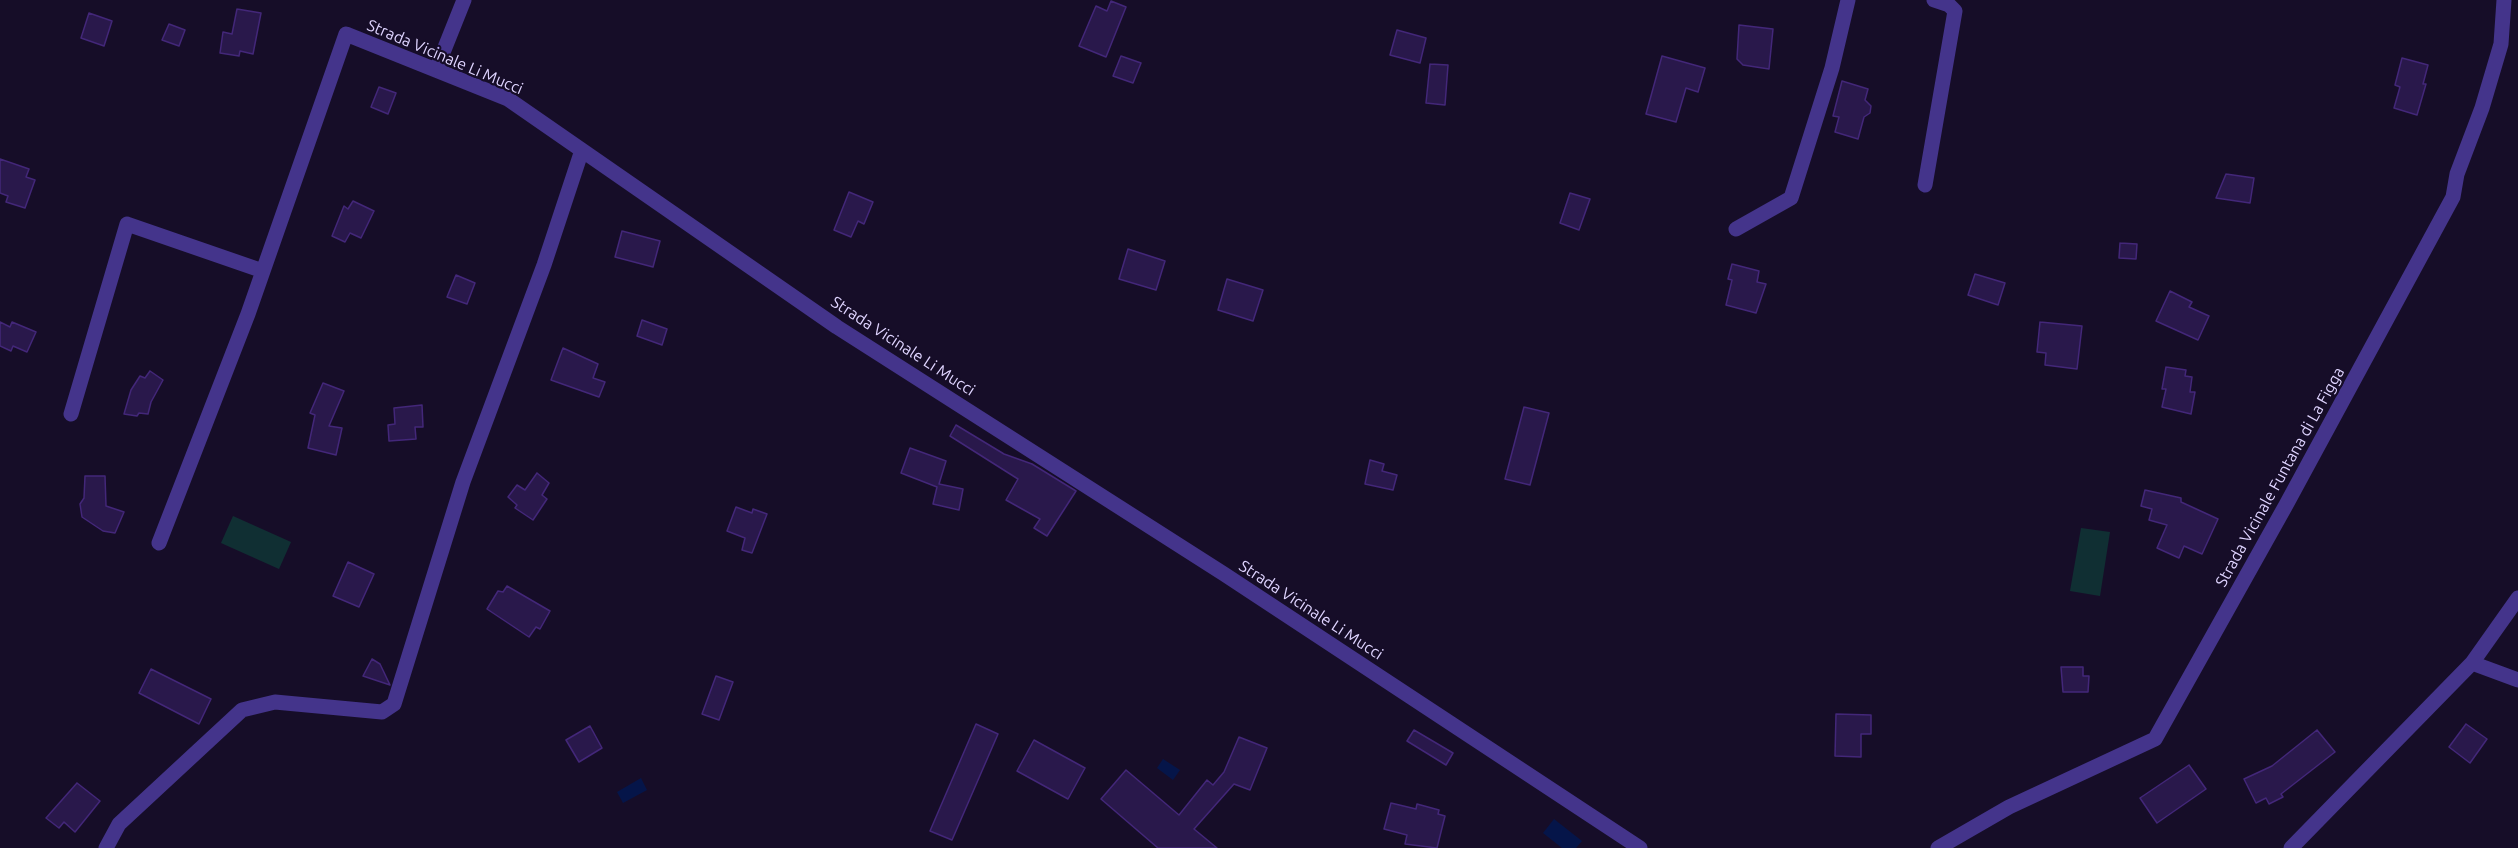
<!DOCTYPE html>
<html>
<head>
<meta charset="utf-8">
<style>
	body { margin:0 }
	canvas { display:block; background:#160d28 }
</style>
</head>
<body>
<canvas width="2518" height="848"></canvas>
<script>
const c = document.querySelector('canvas').getContext('2d');
c.lineJoin = 'round';
function paint(path, color) {
  c.fillStyle = color;
  c.fill(path, 'evenodd');
}
function shape(rows) {
  const path = new Path2D();
  for (const r of rows) {
    path.moveTo(r[0], r[1]);
    for (let i = 2; i < r.length; i += 2) path.lineTo(r[i], r[i + 1]);
  }
  return path;
}
function strokePath(path, color, width, dash) {
  c.strokeStyle = color;
  c.lineWidth = width;
  c.lineCap = dash ? 'butt' : 'round';
  c.setLineDash(dash || []);
  c.stroke(path);
}
function drawText(font, color, halo, rows, align = 'center') {
  c.font = font + ' Ubuntu,sans-serif';
  c.lineWidth = 4.5;
  c.setLineDash([]);
  c.textBaseline = 'middle';
  c.strokeStyle = halo;
  c.fillStyle = color;
  for (const [text, x, y, turn = 0] of rows) {
    c.save();
    c.translate(x, y);
    c.rotate((+turn || 0) * Math.PI / 180);
    c.textAlign = isNaN(turn) ? turn : align;
    if (halo) c.strokeText(text, 0, 0);
    c.fillText(text, 0, 0);
    c.restore();
  }
}
const green = shape([
	[233,516,291,542,279,569,221,543],
	[2081,528,2110,532,2100,596,2070,591]
]);
const water = shape([
	[1163,759,1180,770,1173,780,1157,768],
	[641,778,647,790,623,803,617,792],
	[1554,819,1582,841,1576,848,1562,848,1543,833]
]);
const building = shape([
	[1111,1,1126,7,1106,57,1079,46,1096,6,1107,11,1111,1],
	[237,9,261,13,253,54,240,51,239,56,220,53,223,32,232,34,237,9],
	[89,13,112,21,104,46,81,38,89,13],
	[169,24,185,30,179,46,162,40,169,24],
	[1739,25,1773,29,1769,69,1743,65,1737,59,1739,25],
	[1397,30,1426,38,1420,63,1390,55,1397,30],
	[1121,56,1141,63,1133,83,1113,76,1121,56],
	[1662,56,1705,68,1698,92,1686,88,1676,122,1646,114,1662,56],
	[2402,58,2428,65,2423,84,2426,84,2417,115,2394,108,2400,87,2395,85,2402,58],
	[1430,64,1448,65,1445,105,1426,103,1430,64],
	[1842,81,1868,89,1865,100,1871,106,1870,113,1864,117,1858,139,1835,132,1839,117,1833,116,1842,81],
	[379,87,396,93,388,114,371,107,379,87],
	[0,159,29,169,26,177,35,180,25,208,6,202,8,196,0,193,0,159],
	[2226,174,2254,178,2250,203,2216,198,2226,174],
	[849,192,873,202,864,224,858,221,851,237,834,230,849,192],
	[1570,193,1590,199,1579,230,1560,223,1570,193],
	[353,201,374,211,361,238,350,233,345,242,332,236,344,206,348,209,353,201],
	[622,231,660,241,653,267,615,257,622,231],
	[2120,243,2137,244,2136,259,2119,258,2120,243],
	[1128,249,1165,261,1156,290,1119,279,1128,249],
	[1732,264,1759,271,1757,282,1766,284,1756,313,1726,305,1732,280,1728,279,1732,264],
	[1975,274,2005,283,1998,305,1968,295,1975,274],
	[456,275,475,283,467,304,447,297,456,275],
	[1227,279,1263,290,1253,321,1218,310,1227,279],
	[2170,291,2192,302,2189,307,2209,316,2198,340,2156,321,2170,291],
	[642,320,667,329,662,345,637,336,642,320],
	[0,322,10,327,12,322,36,332,27,352,13,346,11,351,0,346,0,322],
	[2040,322,2082,326,2077,369,2045,365,2046,353,2037,352,2040,322],
	[563,348,598,364,593,378,605,382,599,397,551,380,563,348],
	[2166,367,2186,370,2185,376,2192,377,2190,392,2195,392,2191,414,2162,407,2166,389,2162,389,2166,367],
	[150,371,163,380,151,402,148,414,139,413,137,416,124,414,131,390,140,376,145,378,150,371],
	[323,383,344,391,329,426,342,428,336,455,308,448,315,415,310,413,323,383],
	[422,405,423,427,415,427,416,439,389,441,388,425,395,424,394,408,422,405],
	[1524,407,1549,413,1530,485,1505,479,1524,407],
	[956,425,1004,454,1032,464,1076,491,1047,536,1034,528,1040,519,1006,500,1018,479,950,436,956,425],
	[910,448,946,461,939,484,963,489,959,510,933,504,937,487,901,473,910,448],
	[1370,460,1384,464,1382,471,1397,475,1393,490,1365,484,1370,460],
	[537,473,549,483,542,495,547,499,533,520,515,508,517,505,508,497,517,485,525,490,537,473],
	[85,476,105,476,106,506,124,512,115,533,103,531,82,517,80,504,84,498,85,476],
	[2145,490,2181,498,2181,502,2218,519,2202,554,2184,546,2179,558,2157,548,2167,525,2149,520,2152,509,2141,506,2145,490],
	[736,507,752,513,753,509,767,514,752,553,742,550,745,538,727,531,736,507],
	[348,562,374,574,359,607,333,596,348,562],
	[507,586,550,611,540,629,536,627,529,637,487,609,498,591,503,592,507,586],
	[372,659,380,664,390,685,363,676,372,659],
	[2061,667,2083,667,2083,676,2089,676,2088,692,2063,692,2061,667],
	[151,669,211,699,199,724,139,693,151,669],
	[716,676,733,682,719,720,702,714,716,676],
	[1836,714,1871,715,1871,734,1861,734,1861,757,1835,756,1836,714],
	[976,724,998,734,952,840,930,831,976,724],
	[2466,724,2487,739,2470,763,2449,747,2466,724],
	[590,726,602,748,579,762,566,740,590,726],
	[1414,730,1453,753,1446,765,1407,741,1414,730],
	[2317,730,2335,752,2281,794,2283,797,2269,804,2266,798,2256,803,2244,779,2272,766,2317,730],
	[1239,737,1267,748,1250,790,1234,784,1194,829,1217,848,1158,848,1101,799,1126,770,1179,815,1207,780,1213,785,1224,772,1239,737],
	[1034,740,1085,768,1068,799,1017,771,1034,740],
	[2189,765,2206,789,2157,823,2140,798,2189,765],
	[77,783,100,801,75,832,64,822,59,828,46,818,77,783],
	[1391,803,1416,809,1417,804,1439,810,1438,814,1445,816,1437,848,1405,844,1407,835,1384,829,1391,803]
]);
const minor = shape([
	[436,70,464,0],
	[1925,185,1955,11,1949,5,1934,0],
	[1736,229,1791,198,1832,68,1848,0],
	[71,414,127,224,263,271],
	[159,543,248,314,346,34,508,99,837,327,1224,574,1640,848],
	[2472,663,2518,680],
	[106,848,119,824,242,710,275,702,382,712,394,704,463,482,544,265,582,150],
	[1938,848,2009,807,2155,739,2286,505,2453,197,2457,174,2482,108,2501,44,2504,0],
	[2291,848,2472,663,2518,598]
]);
const streetNames = [
	["Strada Vicinale Li Mucci",445,57,23],
	["Strada Vicinale Li Mucci",903,346,33],
	["Strada Vicinale Funtana di La Figga",2280,477,-61],
	["Strada Vicinale Li Mucci",1311,610,33]
];
paint(green, '#102f33');
paint(water, '#051549');
paint(building, '#29184b');
strokePath(building, '#432779', 1.5);
strokePath(minor, '#44348b', 15);
drawText('16px', '#dfd4ff', '#160d28', streetNames);
</script>
</body>
</html>
